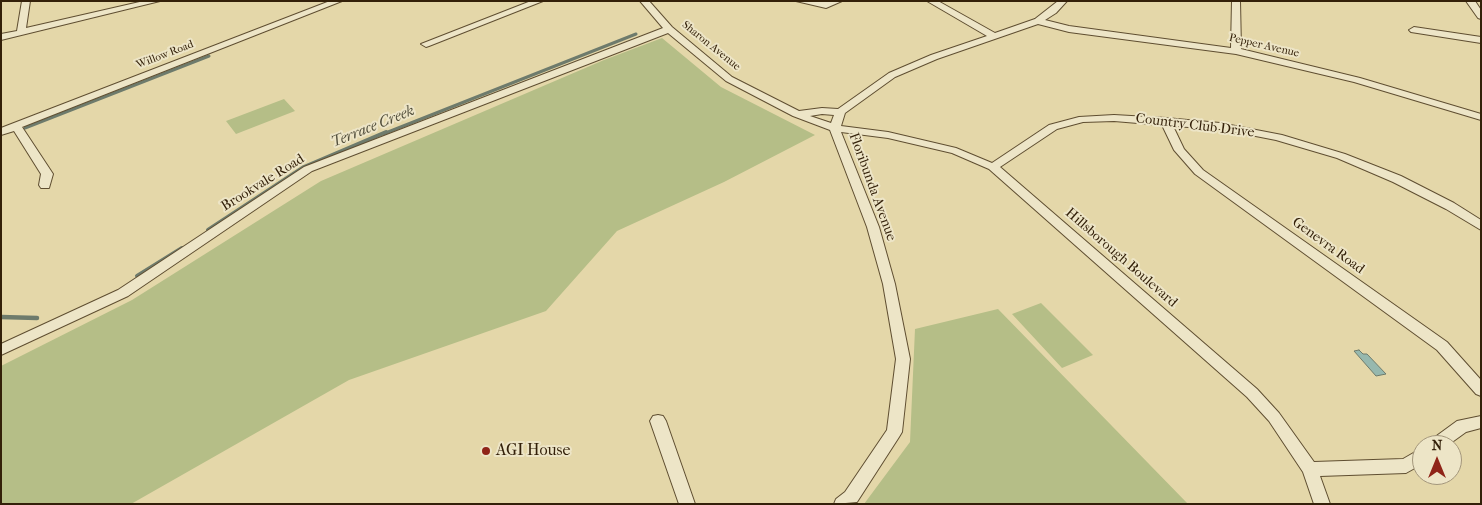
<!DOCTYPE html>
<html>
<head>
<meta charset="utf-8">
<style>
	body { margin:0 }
	#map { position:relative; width:1482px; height:505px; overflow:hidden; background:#e4d7a9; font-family:"IM FELL French Canon",serif }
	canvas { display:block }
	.frame { position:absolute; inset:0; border:2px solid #332009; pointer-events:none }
	.north { position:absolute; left:1412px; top:435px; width:50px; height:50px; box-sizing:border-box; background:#ede5c7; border:1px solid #a3967b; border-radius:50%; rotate:0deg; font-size:14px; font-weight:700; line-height:20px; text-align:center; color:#332009 }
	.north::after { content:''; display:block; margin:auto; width:18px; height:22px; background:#8f2418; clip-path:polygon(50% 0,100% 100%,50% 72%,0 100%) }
</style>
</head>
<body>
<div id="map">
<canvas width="1482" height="505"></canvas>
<div class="frame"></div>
<div class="north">N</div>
</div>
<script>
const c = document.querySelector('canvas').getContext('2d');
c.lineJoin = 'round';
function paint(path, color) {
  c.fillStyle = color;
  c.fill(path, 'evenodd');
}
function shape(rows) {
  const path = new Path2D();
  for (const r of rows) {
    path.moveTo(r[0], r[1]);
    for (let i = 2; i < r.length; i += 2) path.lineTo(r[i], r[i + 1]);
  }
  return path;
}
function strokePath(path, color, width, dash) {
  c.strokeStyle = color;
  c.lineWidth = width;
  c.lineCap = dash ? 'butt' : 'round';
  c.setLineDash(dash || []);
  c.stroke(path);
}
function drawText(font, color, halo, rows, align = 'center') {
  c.font = font + ' "IM FELL French Canon",serif';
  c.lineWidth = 4;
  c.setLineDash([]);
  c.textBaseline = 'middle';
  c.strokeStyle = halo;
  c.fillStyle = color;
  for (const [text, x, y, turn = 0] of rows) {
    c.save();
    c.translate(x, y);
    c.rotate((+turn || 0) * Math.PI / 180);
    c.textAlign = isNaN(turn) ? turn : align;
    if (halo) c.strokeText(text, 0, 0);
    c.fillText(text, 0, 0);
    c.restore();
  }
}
const green = shape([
	[662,38,721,87,815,135,724,182,617,231,546,311,349,380,131,504,1,504,1,366,132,300,321,181,604,60],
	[284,99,295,111,236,134,226,121],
	[1041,303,1093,355,1062,368,1012,314],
	[998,309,1188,504,864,504,910,442,915,329]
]);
const water = shape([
	[1359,350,1363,354,1367,354,1386,374,1376,376,1354,351,1359,350]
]);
const streamFar2 = shape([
	[25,128,209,56],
	[383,134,636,34]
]);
const streamFar1 = shape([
	[208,230,304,167,386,132],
	[137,276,182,248]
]);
const stream = shape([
	[1,317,37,318]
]);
const minor = shape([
	[22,1,30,1,26,28,144,1,160,1,1,40,1,34,17,31,22,1],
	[330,1,342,1,22,127,53,174,49,188,41,188,39,185,41,174,14,131,1,135,1,128,330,1],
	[531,1,543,1,429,46,426,47,421,44,531,1],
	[640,1,649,1,672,27,732,77,799,111,822,108,838,109,889,73,931,55,987,36,927,1,938,1,995,33,1035,19,1058,1,1067,1,1056,13,1045,20,1069,26,1231,48,1232,1,1240,1,1241,49,1360,78,1481,114,1481,120,1354,82,1236,54,1069,32,1038,24,937,59,895,77,845,113,841,126,888,132,956,148,992,163,1049,125,1079,117,1114,115,1166,118,1220,123,1282,135,1345,154,1401,176,1454,203,1481,220,1481,230,1446,209,1393,182,1337,158,1276,140,1220,129,1173,126,1184,149,1203,170,1447,342,1481,380,1481,396,1476,394,1437,350,1195,174,1174,150,1162,125,1114,121,1083,122,1057,129,1000,167,1257,389,1279,413,1314,462,1403,459,1422,448,1422,464,1406,473,1320,476,1330,504,1314,504,1303,472,1269,421,1247,397,989,169,952,153,888,138,841,132,879,227,895,284,910,359,902,432,899,437,857,502,834,504,836,499,845,492,887,430,896,359,883,284,867,227,830,130,793,116,726,81,668,33,312,171,128,296,1,355,1,344,118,290,304,167,663,28,640,1],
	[822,114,834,115,831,123,810,116,822,114],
	[796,1,825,2,842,1,826,8,796,1],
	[1466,1,1475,1,1481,10,1481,19,1478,18,1466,1],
	[1414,27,1481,37,1481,43,1411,32,1409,30,1414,27],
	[658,415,663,416,666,421,695,504,679,504,650,421,653,416,658,415],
	[1481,416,1481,428,1466,432,1448,445,1428,445,1431,440,1457,421,1481,416]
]);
const markers = [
	[486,451,5,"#8f2418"]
];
const farStreetnames = [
	["Sharon Avenue",711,46,39],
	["Pepper Avenue",1264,46,13],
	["Willow Road",165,55,-21]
];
const streetNames = [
	["Country Club Drive",1195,126,7],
	["Brookvale Road",263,183,-32],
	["Floribunda Avenue",872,187,70],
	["Genevra Road",1328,246,36],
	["Hillsborough Boulevard",1121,258,41]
];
const waterNames = [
	["Terrace Creek",373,127,-22]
];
const nearPoinames = [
	["AGI House",496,451]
];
paint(green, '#b5be87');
paint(water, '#96b8ae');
strokePath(water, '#6e7b6c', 1);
strokePath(streamFar2, '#6e7b6c', 3);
strokePath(streamFar1, '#6e7b6c', 4);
strokePath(stream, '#6e7b6c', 4.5);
strokePath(minor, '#5f4e31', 2);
paint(minor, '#ede5c7');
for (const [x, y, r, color] of markers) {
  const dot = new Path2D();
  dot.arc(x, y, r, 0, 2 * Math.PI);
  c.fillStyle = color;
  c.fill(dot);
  strokePath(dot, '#ede5c7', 2);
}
drawText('11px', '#332009', '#ede5c7', farStreetnames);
drawText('14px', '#332009', '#ede5c7', streetNames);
drawText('italic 15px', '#514e3b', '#ede5c7', waterNames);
drawText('16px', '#332009', '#ede5c7', nearPoinames, 'left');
</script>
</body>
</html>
